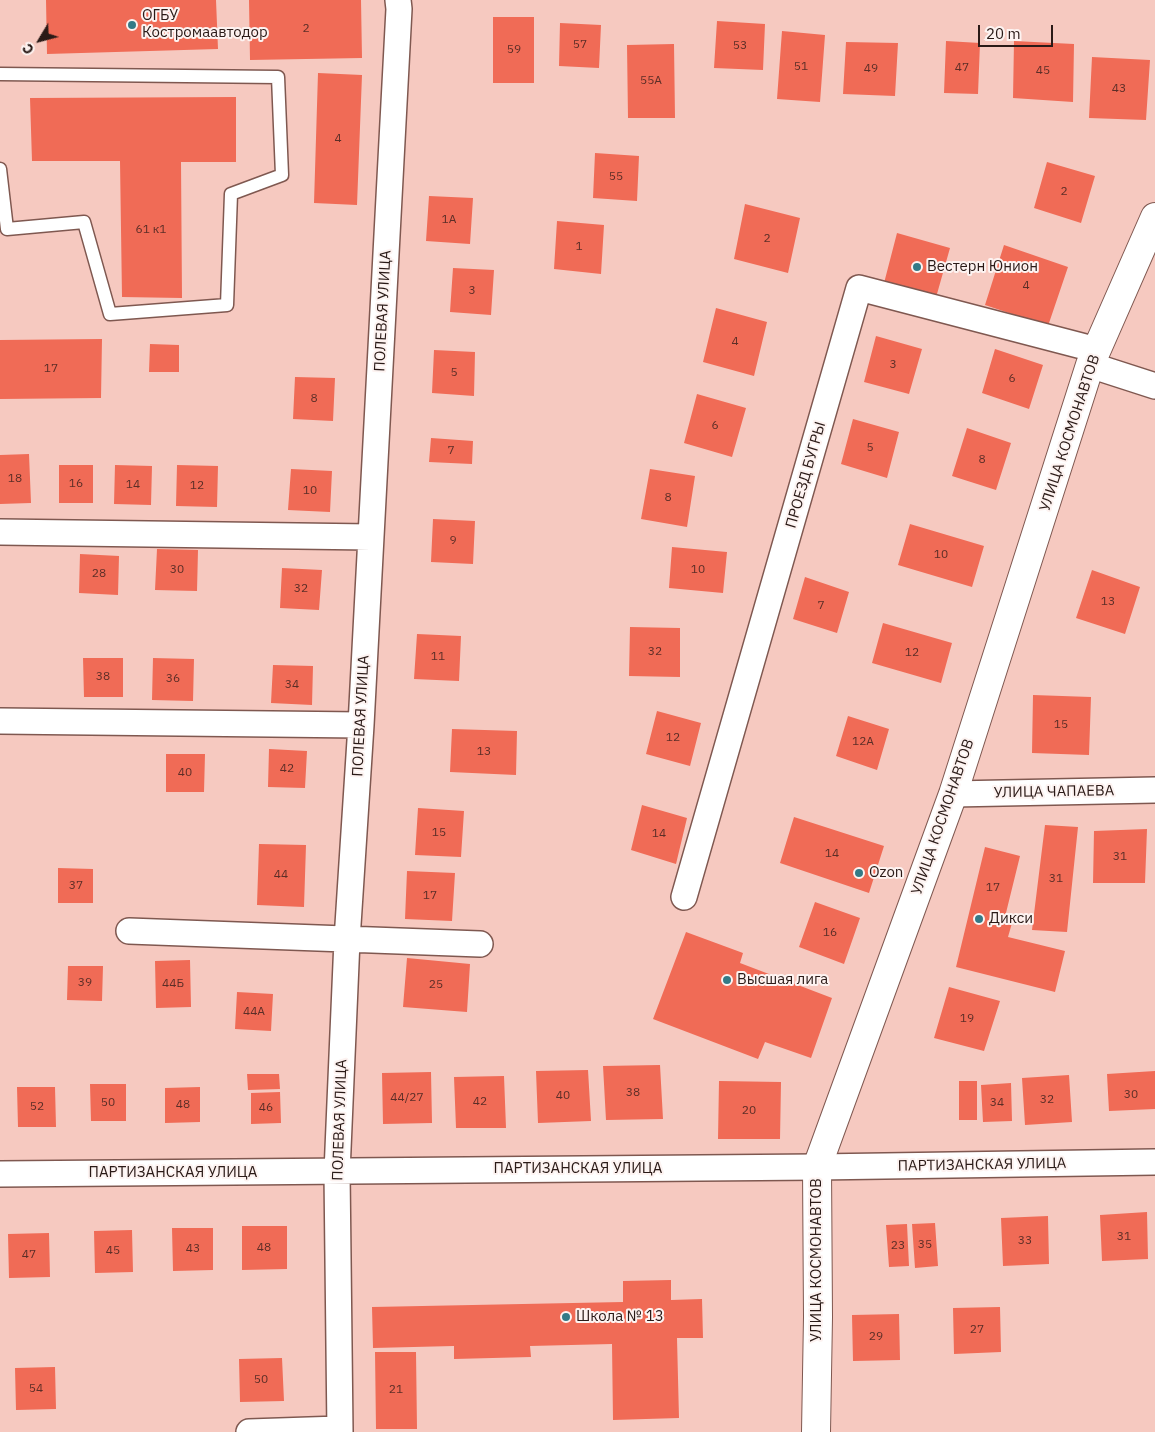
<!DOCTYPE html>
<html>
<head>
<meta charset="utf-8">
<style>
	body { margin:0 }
	#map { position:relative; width:1155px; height:1432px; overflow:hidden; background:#f6c9c0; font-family:"IBM Plex Sans",sans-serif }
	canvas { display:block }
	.north { position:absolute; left:15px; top:15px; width:50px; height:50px; -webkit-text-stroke:4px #fdf3f1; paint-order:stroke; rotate:233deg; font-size:14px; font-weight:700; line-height:20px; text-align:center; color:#2a1a17 }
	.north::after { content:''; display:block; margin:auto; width:18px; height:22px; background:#2a1a17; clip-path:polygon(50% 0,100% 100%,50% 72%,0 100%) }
	.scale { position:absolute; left:978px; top:25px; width:75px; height:22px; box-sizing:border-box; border:2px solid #2a1a17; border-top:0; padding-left:6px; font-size:15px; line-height:18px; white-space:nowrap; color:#2a1a17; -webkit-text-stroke:4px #fdf3f1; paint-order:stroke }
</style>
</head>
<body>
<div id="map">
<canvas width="1155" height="1432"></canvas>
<div class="north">С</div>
<div class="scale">20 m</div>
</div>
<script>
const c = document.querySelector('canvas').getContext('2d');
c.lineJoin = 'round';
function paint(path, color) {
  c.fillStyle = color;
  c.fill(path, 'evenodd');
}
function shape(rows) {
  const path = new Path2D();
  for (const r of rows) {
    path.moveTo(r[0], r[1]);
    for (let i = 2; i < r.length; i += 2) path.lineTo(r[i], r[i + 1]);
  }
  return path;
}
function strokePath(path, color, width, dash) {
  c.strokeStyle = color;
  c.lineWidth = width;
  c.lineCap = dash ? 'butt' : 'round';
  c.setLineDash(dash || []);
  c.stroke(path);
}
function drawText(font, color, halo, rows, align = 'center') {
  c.font = font + ' "IBM Plex Sans",sans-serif';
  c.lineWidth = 4;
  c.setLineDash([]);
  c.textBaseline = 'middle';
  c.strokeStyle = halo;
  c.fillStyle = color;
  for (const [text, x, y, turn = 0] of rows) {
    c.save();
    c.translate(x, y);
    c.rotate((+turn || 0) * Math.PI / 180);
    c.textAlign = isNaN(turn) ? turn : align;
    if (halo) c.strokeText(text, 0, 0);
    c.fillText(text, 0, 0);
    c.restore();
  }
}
const building = shape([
	[46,0,216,0,218,49,47,54],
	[249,0,361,0,362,58,250,60],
	[493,17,534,17,534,83,493,83],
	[717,21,765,24,763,70,714,68],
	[560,23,601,25,599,68,559,66],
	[782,31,825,35,820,102,777,99],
	[946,41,980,43,978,94,944,93],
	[1014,41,1074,44,1073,102,1013,98],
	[846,42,898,43,895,96,843,94],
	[674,44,675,118,628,118,627,45],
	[1092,57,1150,60,1146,120,1089,118],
	[318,73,362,75,357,205,314,203],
	[236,97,236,162,181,162,182,298,122,297,120,161,32,161,30,98],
	[595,153,639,156,637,201,593,198],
	[1047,162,1095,176,1081,223,1034,208],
	[429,196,473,198,470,244,426,241],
	[745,204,800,218,788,273,734,259],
	[557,221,604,225,601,274,554,269],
	[897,233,950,248,935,301,883,287],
	[1004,245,1068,267,1048,326,985,305],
	[453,268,494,270,491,315,450,312],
	[716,308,767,322,754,376,703,362],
	[876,336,922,349,909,394,864,382],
	[102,339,101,398,0,399,0,340],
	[150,344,179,345,179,372,149,372],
	[995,349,1043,365,1029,409,982,393],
	[434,350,475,352,474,396,432,393],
	[295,377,335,378,333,421,293,419],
	[697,394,746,408,732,457,684,443],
	[853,419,899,432,887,478,841,464],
	[967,428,1011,443,996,490,952,476],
	[431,438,473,441,472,464,429,462],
	[29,454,31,503,0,504,0,455],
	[59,465,93,465,93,503,59,503],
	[115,465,152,466,151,505,114,504],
	[177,465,218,466,217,507,176,506],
	[291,469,332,471,330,512,288,510],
	[650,469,695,476,687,527,641,519],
	[433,519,475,521,473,564,431,562],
	[910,524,984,546,972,587,898,565],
	[672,547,727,552,723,593,669,588],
	[157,549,198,550,197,591,155,590],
	[80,554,119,556,118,595,79,593],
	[282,568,322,570,319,610,280,608],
	[1092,570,1140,587,1125,634,1076,618],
	[805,577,849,592,837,633,793,619],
	[883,623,952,643,941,683,872,663],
	[630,627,680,628,680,677,629,676],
	[417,634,461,636,459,681,414,679],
	[83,658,123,658,123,697,84,697],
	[153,658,194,659,193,701,152,700],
	[273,665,313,666,312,705,271,703],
	[1033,695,1091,697,1089,755,1032,753],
	[657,711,701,723,690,766,646,754],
	[848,716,889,729,877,770,836,756],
	[452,729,517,731,516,775,450,772],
	[269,749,307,751,305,788,268,787],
	[166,754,205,754,204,792,166,792],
	[642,805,687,818,676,864,631,850],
	[418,808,464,811,461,857,415,855],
	[794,817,884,846,869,893,780,863],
	[1045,825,1078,827,1067,932,1032,930],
	[1147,829,1145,883,1093,883,1094,831],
	[259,844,306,845,304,907,257,905],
	[985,847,1020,856,1004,921,1012,923,1008,937,1065,951,1055,992,956,967],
	[58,868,93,869,93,903,58,903],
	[407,871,455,873,452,921,405,919],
	[815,902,860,918,844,964,799,947],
	[686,932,743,953,740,963,832,998,811,1058,765,1042,758,1059,653,1019],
	[407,958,470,964,467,1012,403,1007],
	[190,960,191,1007,156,1008,155,961],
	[68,966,103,966,102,1001,67,1000],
	[949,987,1000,1001,984,1051,934,1038],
	[237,992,273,994,271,1031,235,1029],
	[660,1065,663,1119,606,1120,603,1066],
	[588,1070,591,1121,538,1123,536,1071],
	[1155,1071,1155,1109,1109,1111,1107,1074],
	[431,1072,432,1123,383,1124,382,1073],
	[247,1074,279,1074,280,1089,248,1090],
	[1069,1075,1072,1122,1025,1125,1022,1078],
	[504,1076,506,1128,456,1128,454,1077],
	[719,1081,781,1082,780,1139,718,1139],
	[959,1081,977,1081,977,1120,959,1120],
	[1011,1083,1012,1121,983,1122,981,1085],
	[90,1084,126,1084,126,1121,91,1121],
	[17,1087,55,1087,56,1127,18,1127],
	[200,1087,200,1122,165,1123,165,1088],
	[280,1092,281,1123,251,1124,251,1093],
	[1147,1212,1148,1259,1102,1261,1100,1215],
	[1048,1216,1049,1264,1003,1266,1001,1218],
	[935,1223,938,1266,915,1268,912,1224],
	[907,1224,909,1266,889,1267,886,1225],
	[242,1226,287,1226,287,1269,242,1270],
	[172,1228,213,1228,213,1270,173,1271],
	[132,1230,133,1272,95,1273,94,1231],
	[49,1233,50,1277,9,1278,8,1234],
	[671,1280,671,1300,702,1299,703,1338,677,1338,679,1418,613,1420,612,1344,530,1346,531,1357,454,1359,454,1346,373,1348,372,1307,623,1302,623,1281],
	[1000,1307,1001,1352,954,1354,953,1308],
	[899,1314,900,1360,853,1361,852,1315],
	[375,1352,416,1352,417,1429,376,1429],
	[282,1358,284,1401,240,1402,239,1359],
	[55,1367,56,1409,16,1410,15,1368]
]);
const service = shape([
	[0,74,278,77,282,175,231,194,227,305,110,314,84,222,7,229,0,169]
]);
const minor = shape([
	[1090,365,1155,386],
	[0,532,371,537],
	[0,721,361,725],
	[953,794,1155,790],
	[684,897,859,288,1097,350],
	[129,931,480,944],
	[0,1174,817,1167,1155,1162],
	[249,1432,339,1429],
	[340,1432,337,1172,347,940,361,725,399,9,398,0]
]);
const tertiary = shape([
	[816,1432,818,1317,817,1167,953,794,1090,365,1155,217]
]);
const markers = [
	[132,25,5,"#347a87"],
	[917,267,5,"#347a87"],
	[859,873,5,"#347a87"],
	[979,919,5,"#347a87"],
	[727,980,5,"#347a87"],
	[566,1317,5,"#347a87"]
];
const numberNames = [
	["2",306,29],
	["57",580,45],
	["53",740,46],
	["59",514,50],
	["51",801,67],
	["47",962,68],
	["49",871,69],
	["45",1043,71],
	["55А",651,81],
	["43",1119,89],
	["4",338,139],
	["55",616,177],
	["2",1064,192],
	["1А",449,220],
	["61 к1",151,230],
	["2",767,239],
	["1",579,247],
	["4",1026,286],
	["3",472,291],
	["4",735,342],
	["3",893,365],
	["17",51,369],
	["5",454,373],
	["6",1012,379],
	["8",314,399],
	["6",715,426],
	["5",870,448],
	["7",451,451],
	["8",982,460],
	["18",15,479],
	["16",76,484],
	["14",133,485],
	["12",197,486],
	["10",310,491],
	["8",668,498],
	["9",453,541],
	["10",941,555],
	["30",177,570],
	["10",698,570],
	["28",99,574],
	["32",301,589],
	["13",1108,602],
	["7",821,606],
	["32",655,652],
	["12",912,653],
	["11",438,657],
	["38",103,677],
	["36",173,679],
	["34",292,685],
	["15",1061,725],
	["12",673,738],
	["12А",863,742],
	["13",484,752],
	["42",287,769],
	["40",185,773],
	["15",439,833],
	["14",659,834],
	["14",832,854],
	["31",1120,857],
	["44",281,875],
	["31",1056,879],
	["37",76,886],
	["17",993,888],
	["17",430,896],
	["16",830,933],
	["39",85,983],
	["44Б",173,984],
	["25",436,985],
	["44А",254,1012],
	["19",967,1019],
	["38",633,1093],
	["30",1131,1095],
	["40",563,1096],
	["44/27",407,1098],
	["32",1047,1100],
	["42",480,1102],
	["50",108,1103],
	["34",997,1103],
	["48",183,1105],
	["52",37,1107],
	["46",266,1108],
	["20",749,1111],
	["31",1124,1237],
	["33",1025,1241],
	["35",925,1245],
	["23",898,1246],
	["48",264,1248],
	["43",193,1249],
	["45",113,1251],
	["47",29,1255],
	["27",977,1330],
	["29",876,1337],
	["50",261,1380],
	["54",36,1389],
	["21",396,1390]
];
const poiNames = [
	["ОГБУ",142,16],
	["Костромаавтодор",142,33],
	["Вестерн Юнион",927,267],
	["Ozon",869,873],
	["Дикси",989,919],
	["Высшая лига",737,980],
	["Школа № 13",576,1317]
];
const streetNames = [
	["ПОЛЕВАЯ УЛИЦА",383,311,-87],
	["УЛИЦА КОСМОНАВТОВ",1070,433,-72],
	["ПРОЕЗД БУГРЫ",806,475,-74],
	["ПОЛЕВАЯ УЛИЦА",361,716,-87],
	["УЛИЦА ЧАПАЕВА",1054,792,-1],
	["УЛИЦА КОСМОНАВТОВ",943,817,-71],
	["ПОЛЕВАЯ УЛИЦА",340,1120,-88],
	["ПАРТИЗАНСКАЯ УЛИЦА",982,1165,-1],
	["ПАРТИЗАНСКАЯ УЛИЦА",578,1169],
	["ПАРТИЗАНСКАЯ УЛИЦА",173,1173],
	["УЛИЦА КОСМОНАВТОВ",817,1260,-90]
];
paint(building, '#f06b56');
strokePath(service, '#7f5850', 15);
strokePath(minor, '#7f5850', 28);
strokePath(tertiary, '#7f5850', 30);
strokePath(service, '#fff', 12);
strokePath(minor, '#fff', 25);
strokePath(tertiary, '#fff', 28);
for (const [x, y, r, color] of markers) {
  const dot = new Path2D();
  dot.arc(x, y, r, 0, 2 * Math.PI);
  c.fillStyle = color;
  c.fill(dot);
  strokePath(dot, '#fdf3f1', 2);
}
drawText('12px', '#5c2e27', null, numberNames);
drawText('15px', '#2a1a17', '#fdf3f1', poiNames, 'left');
drawText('15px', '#2a1a17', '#fdf3f1', streetNames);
</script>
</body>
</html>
